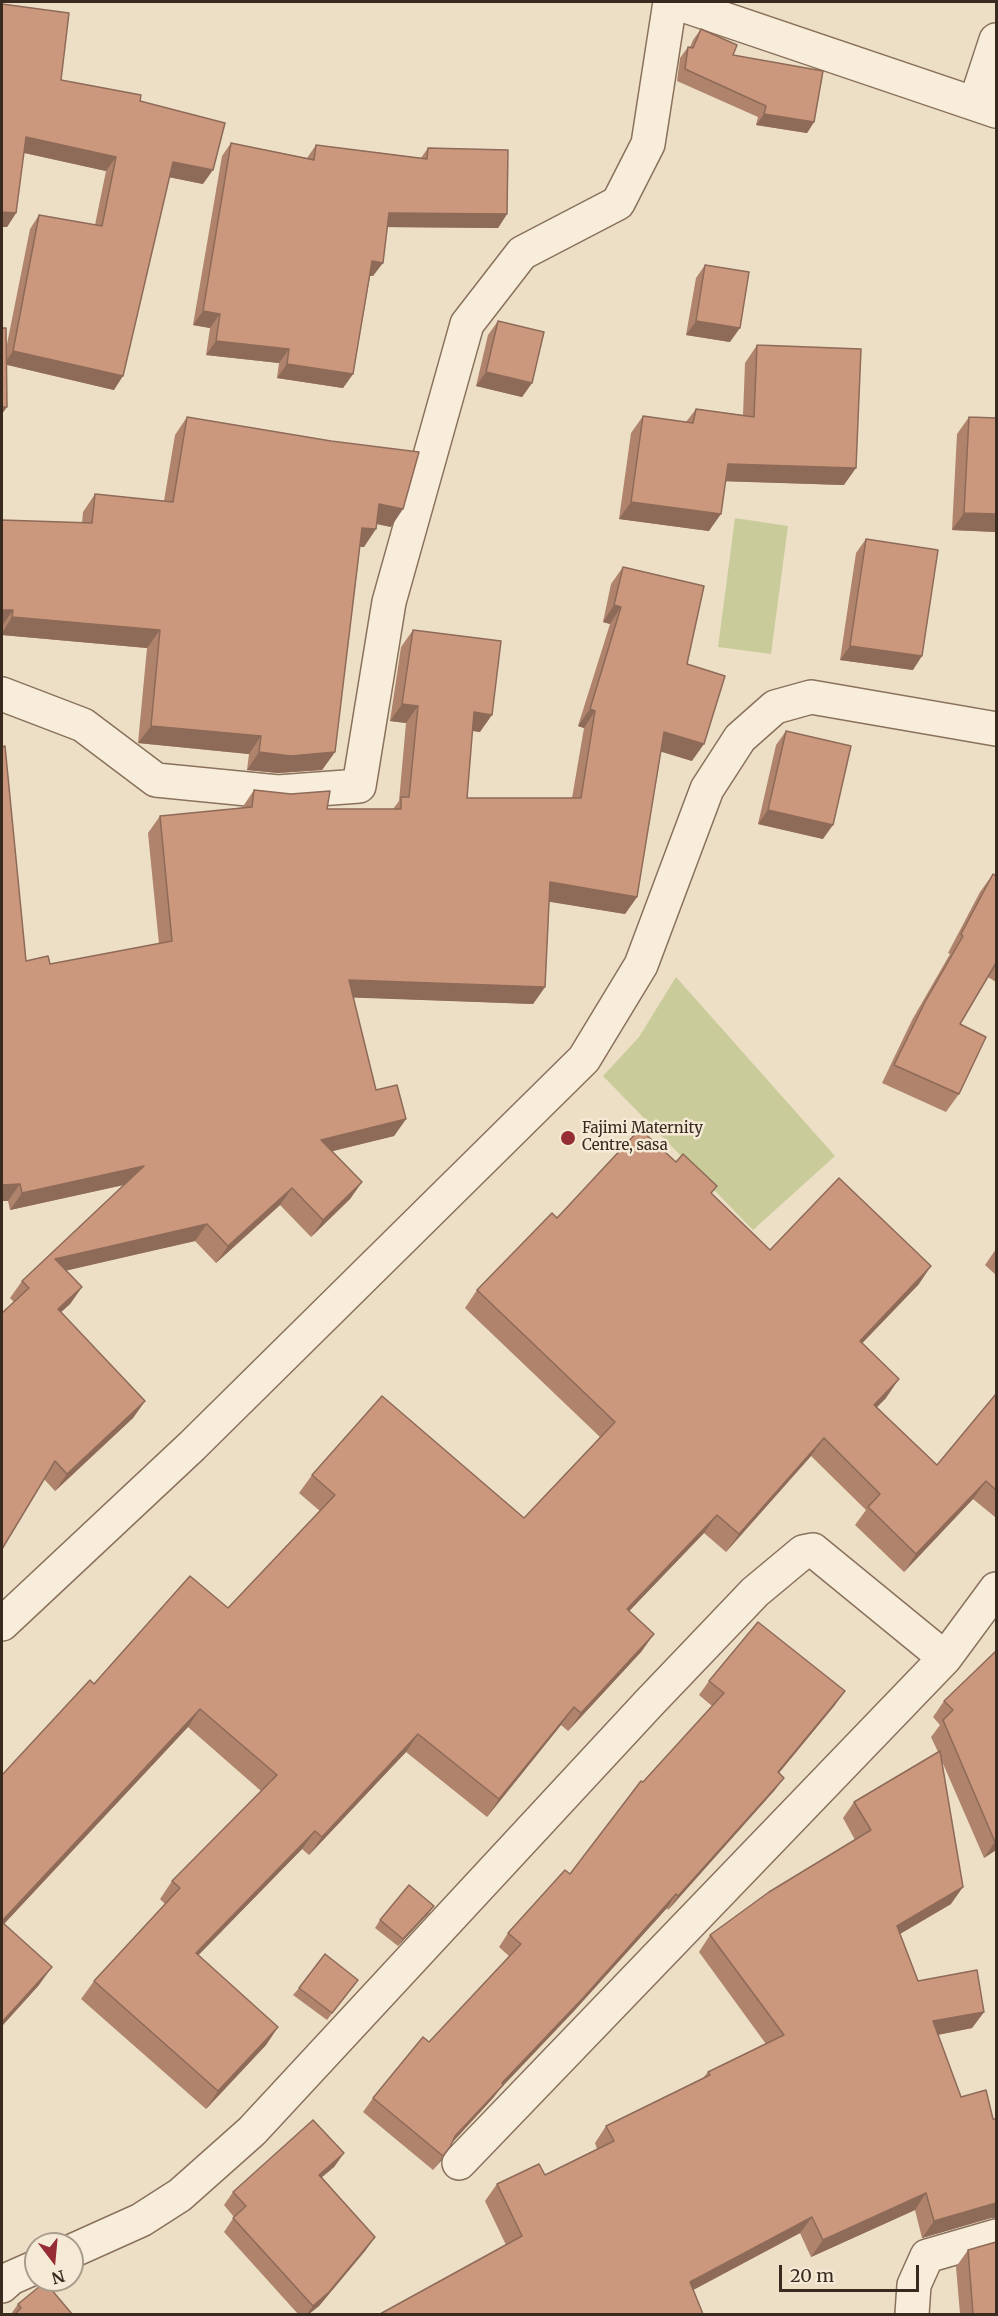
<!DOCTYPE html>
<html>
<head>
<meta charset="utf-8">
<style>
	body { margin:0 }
	#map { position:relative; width:998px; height:2316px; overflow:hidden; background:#eddfc6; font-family:Merriweather,serif }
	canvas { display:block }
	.frame { position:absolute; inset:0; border:3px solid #392a20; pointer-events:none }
	.north { position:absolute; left:24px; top:2232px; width:60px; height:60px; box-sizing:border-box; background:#f5ead6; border:2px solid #aa9d8d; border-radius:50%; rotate:164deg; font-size:16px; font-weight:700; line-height:24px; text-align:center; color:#392a20 }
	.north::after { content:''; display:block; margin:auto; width:21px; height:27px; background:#962d35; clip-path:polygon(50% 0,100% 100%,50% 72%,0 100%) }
	.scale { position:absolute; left:779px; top:2265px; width:140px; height:27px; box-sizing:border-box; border:3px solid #392a20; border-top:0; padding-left:8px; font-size:18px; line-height:21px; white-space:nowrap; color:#392a20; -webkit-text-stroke:4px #f5ead6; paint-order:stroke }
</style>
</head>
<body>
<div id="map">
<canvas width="998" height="2316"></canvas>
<div class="frame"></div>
<div class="north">N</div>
<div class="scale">20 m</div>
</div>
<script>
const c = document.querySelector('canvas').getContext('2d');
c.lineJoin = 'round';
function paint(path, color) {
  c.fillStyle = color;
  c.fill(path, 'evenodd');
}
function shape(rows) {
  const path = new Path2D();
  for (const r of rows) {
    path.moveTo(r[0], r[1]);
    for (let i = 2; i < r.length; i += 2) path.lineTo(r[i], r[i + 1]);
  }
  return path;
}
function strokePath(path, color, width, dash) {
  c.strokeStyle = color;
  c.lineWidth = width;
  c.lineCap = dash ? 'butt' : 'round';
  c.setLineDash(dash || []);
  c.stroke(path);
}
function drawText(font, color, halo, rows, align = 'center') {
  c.font = font + ' Merriweather,serif';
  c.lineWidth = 5;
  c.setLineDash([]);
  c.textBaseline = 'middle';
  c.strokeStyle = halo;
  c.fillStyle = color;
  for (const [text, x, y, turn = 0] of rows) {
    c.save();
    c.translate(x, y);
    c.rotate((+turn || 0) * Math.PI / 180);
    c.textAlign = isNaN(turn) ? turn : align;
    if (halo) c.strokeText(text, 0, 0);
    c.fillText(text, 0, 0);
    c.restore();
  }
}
const green = shape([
	[735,518,788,526,771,654,718,647],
	[676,977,835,1156,753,1230,603,1076,639,1037]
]);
const street = shape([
	[674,2,996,111],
	[975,104,996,40],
	[2,694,83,725,156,780,278,792,359,786,389,602,467,324,522,253,618,203,648,144,670,2],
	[2,1624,192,1446,584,1059,641,965,707,789,740,738,775,707,811,697,996,729],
	[459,2163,945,1658,996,1589],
	[72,2251,141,2220,180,2195,252,2131,649,1703,755,1592,803,1552,813,1550,945,1658],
	[2,2286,11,2278,36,2267],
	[912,2314,914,2285,927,2256,996,2236]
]);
const wall = shape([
	[2,4,61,80,140,101,203,184,169,177,114,390,7,365,6,349,30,229,39,215,95,225,106,171,24,153,16,213,7,227,2,227],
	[701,29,814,122,807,133,756,125,758,117,677,81,680,58,688,47,690,47,693,40],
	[231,143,307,158,316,145,421,158,428,148,507,214,498,228,387,227,373,276,370,276,353,374,343,388,277,378,279,363,206,355,210,328,193,325,222,156],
	[705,265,730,342,686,335,696,278],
	[498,321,532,383,522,397,476,386,488,335],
	[757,345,844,485,726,481,709,531,619,519,631,433,643,416,686,422,696,409,743,415,745,363],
	[187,417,391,527,377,524,364,547,360,546,335,752,322,770,278,773,247,770,249,754,138,743,147,648,2,635,2,520,82,523,83,512,95,494,164,501,175,435],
	[969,417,996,532,952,530,957,434],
	[866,539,913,670,840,660,856,553],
	[623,567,687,664,692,761,661,751,637,897,625,914,549,901,545,987,533,1004,353,997,376,1090,406,1119,394,1136,332,1151,362,1182,350,1199,311,1237,280,1205,216,1263,195,1241,66,1270,82,1287,70,1304,61,1312,145,1401,133,1418,55,1491,44,1479,14,1302,10,1298,22,1281,124,1185,10,1210,8,1201,26,961,50,964,159,944,148,833,160,816,242,808,254,790,327,809,393,809,399,801,406,723,390,721,401,647,413,630,480,732,472,731,467,798,572,798,584,728,578,726,610,624,603,622,611,584],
	[786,731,823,839,758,824,776,745],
	[993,874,996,876,996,982,988,977,960,1024,959,1094,946,1112,882,1083,912,1020,950,954,948,953,980,892],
	[712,1194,770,1250,919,1284,862,1343,886,1398,877,1407,937,1465,996,1394,996,1515,995,1517,973,1499,904,1572,855,1525,866,1510,811,1456,726,1552,704,1533,629,1611,654,1634,641,1652,568,1731,561,1725,487,1817,406,1752,309,1855,302,1849,198,1955,278,2027,266,2045,206,2109,81,1999,94,1981,165,1904,160,1899,172,1881,261,1791,188,1727,4,1924,39,1985,2,2026,2,1775,94,1684,228,1608,320,1511,299,1493,312,1475,524,1518,600,1437,465,1308,477,1290,557,1218],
	[996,1249,996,1275,985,1265],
	[996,1651,996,1850,984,1858,941,1759,951,1904,900,1934,918,1981,984,2012,972,2028,938,2035,961,2097,993,2119,996,2119,996,2218,991,2218,922,2238,915,2210,811,2257,800,2233,693,2290,506,2245,485,2201,497,2184,545,2175,597,2149,595,2143,606,2126,703,2078,708,2072,766,2044,699,1952,710,1935,855,1840,843,1818,854,1802,938,1752,931,1737,940,1725,933,1717,944,1701],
	[709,1681,835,1705,779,1773,784,1778,774,1791,668,1910,667,1908,573,2012,500,2089,493,2098,453,2142,450,2147,433,2170,363,2112,373,2098,429,2042,509,1956,499,1947,508,1933,570,1874,643,1782,712,1706,699,1695],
	[429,1913,398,1946,375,1928,380,1920],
	[358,1980,327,2020,293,1995,299,1988],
	[344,2153,334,2167,322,2177,375,2237,365,2251,319,2306,309,2314,298,2314,224,2232,234,2217,224,2205,233,2192],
	[968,2250,996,2314,960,2314,956,2267],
	[18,2304,72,2314,11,2314]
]);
const shadedWall = shape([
	[764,114,814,122,807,133,756,125],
	[26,137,116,157,106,171,16,151],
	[173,162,213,170,203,184,163,176],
	[2,212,16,213,7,227,2,227],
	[389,213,507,214,498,228,379,227],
	[372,261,383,263,373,276,362,275],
	[203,311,220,314,210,328,193,325],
	[696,321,740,328,730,342,686,335],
	[216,341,289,349,279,363,206,355],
	[13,351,123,376,114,390,4,364],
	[287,364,353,374,343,388,277,378],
	[486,372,532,383,522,397,476,386],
	[2,407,7,407,2,414],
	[728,464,856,468,844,485,716,481],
	[631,502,721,514,709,531,619,519],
	[379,504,403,509,391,527,367,522],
	[964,513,996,514,996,532,952,530],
	[362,528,376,529,364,547,350,546],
	[614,605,621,607,610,624,603,622],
	[2,610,13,610,2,626],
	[12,617,160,630,147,648,2,635,2,633],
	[850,646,922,656,913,670,840,660],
	[402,704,418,706,406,723,390,721],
	[590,709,595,711,584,728,578,726],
	[474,712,492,715,480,732,462,729],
	[151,726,261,736,249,754,138,743],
	[664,732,704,744,692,761,652,749],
	[259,752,335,752,322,770,278,773,247,770],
	[768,810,833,825,823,839,758,824],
	[550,882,637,897,625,914,538,900],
	[349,980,545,987,533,1004,337,997],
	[406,1119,394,1136,309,1157,321,1140],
	[144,1166,132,1183,10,1210,22,1193],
	[362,1182,350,1199,311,1237,323,1220],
	[20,1184,8,1201,2,1201,2,1185],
	[292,1188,280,1205,216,1263,228,1246],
	[207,1224,195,1241,43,1276,55,1259],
	[931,1266,919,1284,847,1359,860,1341],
	[82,1287,70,1304,46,1326,58,1309],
	[899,1379,886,1398,861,1423,874,1405],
	[145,1401,133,1418,55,1491,67,1474],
	[824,1438,811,1456,726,1552,739,1534],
	[986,1481,973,1499,904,1572,916,1554],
	[717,1515,704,1533,614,1627,627,1609],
	[654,1634,641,1652,568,1731,581,1713],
	[845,1691,835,1705,768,1786,778,1772],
	[574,1707,561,1725,487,1817,499,1799],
	[200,1709,188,1727,2,1926,2,1921],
	[418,1734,406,1752,309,1855,322,1837],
	[784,1778,774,1791,668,1910,678,1896],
	[315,1831,302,1849,183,1971,196,1953],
	[996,1841,996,1850,984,1858,995,1842],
	[963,1887,951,1904,886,1942,897,1926],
	[676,1894,667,1908,573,2012,500,2089,493,2098,445,2150,455,2136,502,2083],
	[434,1906,429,1913,398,1946,403,1939],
	[52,1967,39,1985,2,2026,2,2022],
	[984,2012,972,2028,921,2038,933,2021],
	[278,2027,266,2045,206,2109,218,2091],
	[450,2147,441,2161,433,2170,443,2156],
	[344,2153,334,2167,309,2188,319,2175],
	[926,2193,915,2210,811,2257,823,2240],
	[996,2203,996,2218,991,2218,922,2238,934,2221],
	[812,2217,800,2233,678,2298,690,2282],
	[375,2237,365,2251,319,2306,309,2314,307,2314,313,2306]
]);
const building = shape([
	[2,4,69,13,61,80,141,95,140,101,225,123,213,170,173,162,123,376,13,351,39,215,102,226,116,157,26,137,16,213,2,212,2,4],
	[701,29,737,45,733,55,823,71,814,122,764,114,766,106,685,69,688,47,693,48,701,29],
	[231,143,314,160,316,145,427,159,428,148,508,150,507,214,389,213,383,263,372,261,353,374,287,364,289,349,216,341,220,314,203,311,231,143],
	[705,265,749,272,740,328,696,321,705,265],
	[498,321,544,332,532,383,486,372,498,321],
	[2,328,6,328,7,407,2,407,2,328],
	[757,345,861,349,856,468,728,464,721,514,631,502,643,416,693,423,696,409,754,417,757,345],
	[187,417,331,441,419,452,403,509,379,504,376,529,362,528,335,752,291,756,259,752,261,736,151,726,160,630,12,617,13,610,2,610,2,520,92,523,95,494,173,502,187,417],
	[969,417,996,418,996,514,964,513,969,417],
	[866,539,938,550,922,656,850,646,866,539],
	[623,567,704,586,687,664,725,676,704,744,664,732,637,897,550,882,545,987,349,980,376,1090,397,1085,406,1119,321,1140,362,1182,323,1220,292,1188,228,1246,207,1224,55,1259,82,1287,58,1309,145,1401,67,1474,55,1461,2,1549,2,1313,29,1288,22,1281,144,1166,22,1193,20,1184,2,1185,2,747,5,746,26,961,48,956,50,964,172,941,160,816,252,807,254,790,291,794,330,791,327,809,401,809,401,797,409,797,418,706,402,704,413,630,501,641,492,715,474,712,467,798,581,798,595,711,590,709,621,607,614,605,623,567],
	[786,731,851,746,833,825,768,810,786,731],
	[993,874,996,876,996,963,960,1024,986,1037,959,1094,894,1065,925,1002,963,936,961,934,993,874],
	[640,1129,676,1162,683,1154,717,1186,711,1193,770,1250,839,1178,931,1266,860,1341,899,1379,874,1405,937,1465,996,1394,996,1490,986,1481,916,1554,868,1507,880,1494,824,1438,739,1534,717,1515,627,1609,654,1634,581,1713,574,1707,499,1799,418,1734,322,1837,315,1831,196,1953,278,2027,218,2091,94,1981,180,1888,172,1881,277,1775,200,1709,2,1921,2,1775,90,1680,94,1684,190,1576,228,1608,335,1495,312,1475,382,1396,524,1518,615,1422,477,1290,552,1213,557,1218,640,1129],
	[758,1622,845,1691,778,1772,784,1778,678,1896,676,1894,583,1998,502,2083,503,2085,455,2136,450,2147,443,2156,373,2098,423,2037,429,2042,521,1944,508,1933,565,1870,570,1874,641,1781,643,1782,724,1693,709,1681,758,1622],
	[996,1651,996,1841,995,1842,943,1720,953,1710,944,1701,996,1651],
	[940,1751,963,1887,897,1926,918,1981,977,1970,984,2012,933,2021,961,2097,986,2090,993,2119,996,2119,996,2203,934,2221,926,2193,823,2240,812,2217,690,2282,703,2314,380,2314,522,2236,497,2184,539,2164,545,2175,614,2141,606,2126,710,2075,708,2072,784,2035,710,1935,769,1892,871,1830,854,1802,940,1751],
	[409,1885,434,1906,403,1939,380,1920,409,1885],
	[2,1922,52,1967,2,2022,2,1922],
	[325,1954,358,1980,332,2013,299,1988,325,1954],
	[313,2120,344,2153,319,2175,375,2237,329,2292,313,2306,233,2218,246,2206,233,2192,313,2120],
	[996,2242,996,2314,973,2314,968,2250,996,2242],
	[45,2282,72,2314,15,2314,21,2308,18,2304,45,2282]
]);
const markers = [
	[568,1138,8,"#962d35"]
];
const poiNames = [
	["Fajimi Maternity",582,1129],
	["Centre, sasa",582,1146]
];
paint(green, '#c9cc9a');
strokePath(street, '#89715c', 36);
strokePath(street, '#f8edda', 33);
paint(wall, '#af836c');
paint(shadedWall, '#8e6a58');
paint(building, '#cb987d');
strokePath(building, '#8e6a58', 1.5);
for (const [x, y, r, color] of markers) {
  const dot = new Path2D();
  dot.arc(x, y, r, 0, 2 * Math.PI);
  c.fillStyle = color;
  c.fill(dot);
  strokePath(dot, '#f5ead6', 2);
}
drawText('15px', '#392a20', '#f5ead6', poiNames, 'left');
</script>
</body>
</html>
